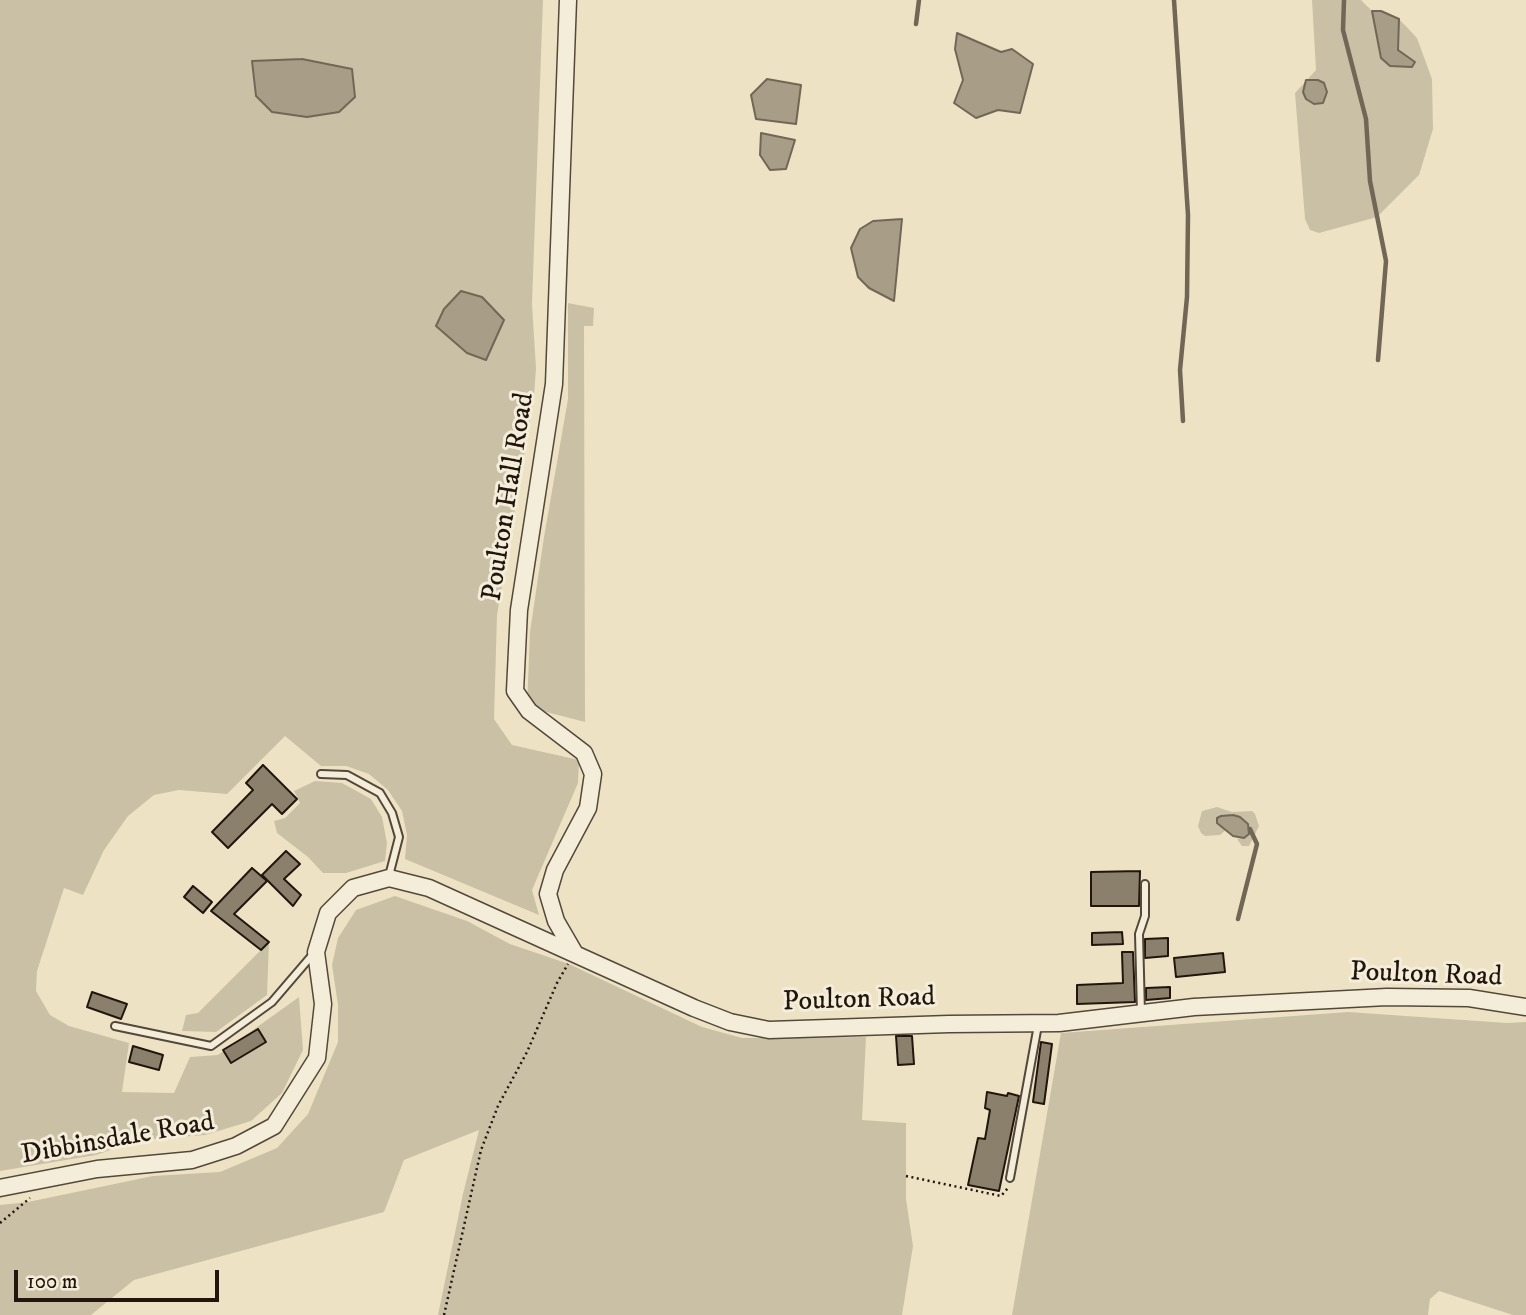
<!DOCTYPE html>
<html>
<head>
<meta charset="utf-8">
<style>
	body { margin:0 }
	#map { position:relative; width:1526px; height:1315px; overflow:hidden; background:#ede3c4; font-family:"IM FELL DW Pica",serif }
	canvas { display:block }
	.scale { position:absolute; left:14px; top:1270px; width:205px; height:32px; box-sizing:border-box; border:4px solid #21150d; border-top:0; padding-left:9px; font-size:21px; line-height:24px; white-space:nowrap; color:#21150d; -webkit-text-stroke:5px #f3edd9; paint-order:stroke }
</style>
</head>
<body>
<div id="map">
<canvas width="1526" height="1315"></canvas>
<div class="scale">100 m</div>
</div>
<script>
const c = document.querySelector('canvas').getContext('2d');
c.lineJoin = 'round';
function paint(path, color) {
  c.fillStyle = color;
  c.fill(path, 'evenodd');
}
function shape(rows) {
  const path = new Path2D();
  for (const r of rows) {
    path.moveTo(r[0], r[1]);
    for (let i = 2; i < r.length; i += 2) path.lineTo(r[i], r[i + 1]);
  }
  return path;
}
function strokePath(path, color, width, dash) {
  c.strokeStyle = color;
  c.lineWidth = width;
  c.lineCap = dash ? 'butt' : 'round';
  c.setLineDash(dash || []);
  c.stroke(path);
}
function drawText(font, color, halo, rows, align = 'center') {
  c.font = font + ' "IM FELL DW Pica",serif';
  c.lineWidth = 6;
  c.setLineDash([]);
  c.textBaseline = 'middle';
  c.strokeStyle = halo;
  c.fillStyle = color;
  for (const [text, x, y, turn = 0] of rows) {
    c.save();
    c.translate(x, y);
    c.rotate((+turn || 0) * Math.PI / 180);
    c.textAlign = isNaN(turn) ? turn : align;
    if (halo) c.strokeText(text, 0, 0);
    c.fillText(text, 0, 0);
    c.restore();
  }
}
const green = shape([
	[0,0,543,0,532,304,536,368,534,397,497,615,494,719,512,745,579,760,578,783,532,890,539,915,405,859,407,835,402,811,388,790,369,774,346,766,321,766,285,736,227,794,179,790,154,795,128,816,104,850,83,895,64,888,37,971,36,991,50,1015,69,1026,129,1043,122,1092,174,1093,190,1057,218,1055,299,997,303,1050,282,1093,251,1121,205,1135,139,1140,96,1155,0,1171],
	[1312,0,1361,0,1372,11,1381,11,1399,19,1417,38,1432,79,1433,129,1419,175,1377,217,1319,233,1310,230,1305,219,1295,93,1316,70],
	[568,303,594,308,593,326,584,326,585,722,527,707,530,632,544,537,568,399],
	[315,781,342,783,371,799,382,817,387,843,385,861,346,873,323,873,308,857,277,833,274,821,285,818,300,803,294,791],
	[1217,807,1232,812,1252,811,1255,814,1259,826,1249,846,1242,846,1237,839,1244,838,1250,829,1245,820,1220,825,1227,829,1220,835,1205,836,1201,833,1198,826,1202,811],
	[395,896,467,921,510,944,569,964,702,1027,742,1038,866,1037,862,1120,906,1123,906,1199,913,1246,902,1315,438,1315,463,1194,479,1130,404,1160,384,1212,134,1280,91,1315,0,1315,0,1205,28,1202,153,1176,220,1172,277,1148,308,1114,338,1042,338,1005,332,965,338,938,356,910],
	[269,942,267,995,216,1032,182,1031,186,1015,198,1013],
	[1348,1012,1507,1023,1526,1022,1526,1315,1513,1315,1439,1291,1430,1299,1428,1315,1012,1315,1061,1033]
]);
const water = shape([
	[1372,11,1381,11,1399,19,1398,50,1415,62,1412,67,1390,66,1381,58,1372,11],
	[957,33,1001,52,1012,49,1033,64,1020,113,998,110,976,118,954,103,963,80,955,49,957,33],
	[302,59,352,69,355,97,339,112,307,117,272,112,256,96,252,61,302,59],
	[767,79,801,85,796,124,756,119,751,95,767,79],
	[1306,80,1318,80,1324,83,1327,92,1323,103,1314,104,1306,99,1303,92,1306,80],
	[761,133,795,140,786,169,770,170,760,155,761,133],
	[902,219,894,301,869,288,858,277,851,248,860,229,873,221,902,219],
	[461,291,482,297,504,320,486,360,467,353,436,326,444,309,461,291],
	[1233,815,1240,817,1248,824,1249,834,1244,838,1233,836,1217,823,1217,818,1221,816,1233,815]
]);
const stream = shape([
	[1174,0,1188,215,1187,297,1180,370,1183,421],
	[1344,0,1343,30,1366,119,1370,181,1386,261,1378,360],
	[916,24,919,0],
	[1238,919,1257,844,1250,829]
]);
const building = shape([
	[263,765,297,799,282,814,272,804,228,848,212,832,253,790,246,783,263,765],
	[286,851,300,864,284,879,301,895,293,906,262,875,286,851],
	[252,868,267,881,234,914,269,942,261,950,211,911,252,868],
	[1140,871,1139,906,1091,906,1091,872,1140,871],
	[193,886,212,902,203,913,184,897,193,886],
	[1122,932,1123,944,1092,945,1092,933,1122,932],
	[1168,938,1168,956,1145,958,1145,939,1168,938],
	[1122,952,1133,952,1135,1002,1077,1004,1077,985,1123,983,1122,952],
	[1223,953,1225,972,1176,977,1174,958,1223,953],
	[1170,987,1170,998,1146,1000,1146,988,1170,987],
	[92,992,127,1004,121,1019,87,1007,92,992],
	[258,1029,266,1042,231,1063,223,1050,258,1029],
	[896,1036,912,1036,914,1064,898,1065,896,1036],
	[1041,1042,1052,1044,1044,1104,1033,1102,1041,1042],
	[133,1046,163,1055,159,1070,129,1062,133,1046],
	[987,1092,1007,1096,1008,1093,1019,1096,999,1191,968,1185,978,1138,985,1139,990,1110,985,1108,987,1092]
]);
const path = shape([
	[906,1176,1001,1196,1008,1188],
	[0,1223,30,1198],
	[444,1315,481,1150,498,1106,527,1052,557,983,568,964]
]);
const service = shape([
	[321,774,347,775,380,793,392,813,399,837,389,876],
	[1141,1013,1139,934,1145,916,1145,884],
	[115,1026,211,1046,272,1002,314,953],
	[1010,1178,1038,1025]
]);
const tertiary = shape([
	[568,0,554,384,519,610,515,691,529,711,584,753,593,774,588,808,555,870,548,894,556,921,574,952],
	[0,1188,97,1169,192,1160,236,1146,274,1126,317,1058,323,1004,316,952,328,913,353,888,389,878,429,888,694,1008,730,1022,769,1030,949,1024,1059,1023,1194,1007,1387,997,1469,998,1526,1007]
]);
const streetNames = [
	["Poulton Hall Road",510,497,-81],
	["Poulton Road",1426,976,2],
	["Poulton Road",859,1001,-2],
	["Dibbinsdale Road",118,1140,-10]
];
paint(green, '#cac0a5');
paint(water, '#a89d86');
strokePath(water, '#726756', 2);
strokePath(stream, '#726756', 4.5);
paint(building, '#8b806c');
strokePath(building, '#21150d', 2);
strokePath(service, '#54483b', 10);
strokePath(tertiary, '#54483b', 19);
strokePath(path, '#21150d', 2.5, [2, 3.5]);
strokePath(service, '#f3edd9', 6);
strokePath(tertiary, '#f3edd9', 16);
drawText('28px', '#21150d', '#f3edd9', streetNames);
</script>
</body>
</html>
